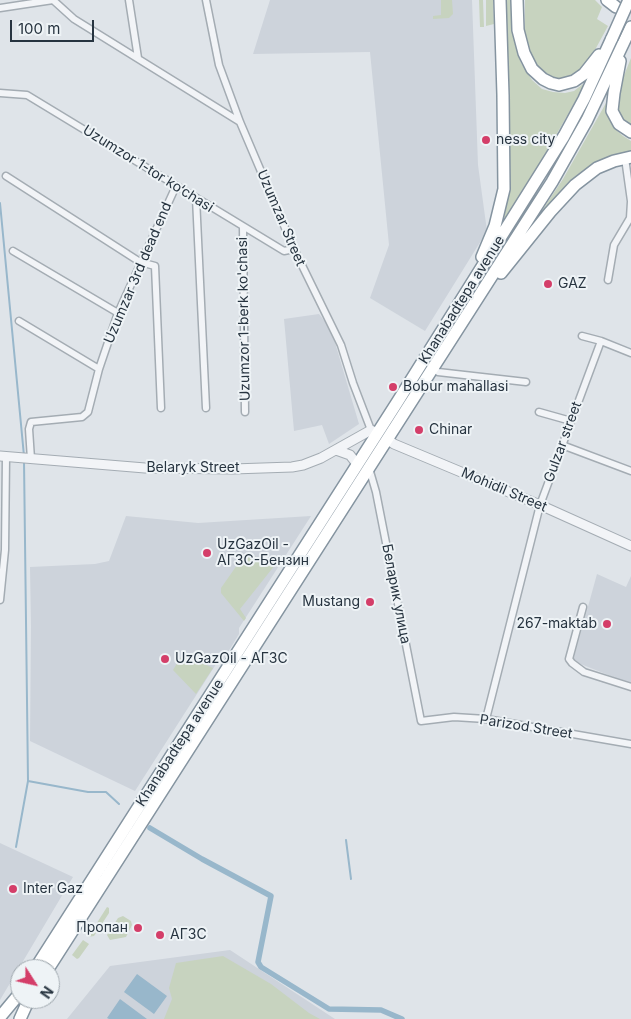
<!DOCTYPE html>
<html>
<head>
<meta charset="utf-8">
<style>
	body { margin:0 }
	#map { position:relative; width:631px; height:1019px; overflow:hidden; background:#dfe4e9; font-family:Inter,sans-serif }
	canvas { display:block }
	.north { position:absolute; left:10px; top:959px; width:50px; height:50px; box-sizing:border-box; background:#eef3f6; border:1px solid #9ea7ad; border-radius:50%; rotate:125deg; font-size:14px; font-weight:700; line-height:20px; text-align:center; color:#273440 }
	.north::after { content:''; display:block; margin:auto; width:18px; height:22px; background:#d43e69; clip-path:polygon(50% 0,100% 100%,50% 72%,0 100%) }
	.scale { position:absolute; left:10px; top:20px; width:84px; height:22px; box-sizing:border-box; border:2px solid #273440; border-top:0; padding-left:6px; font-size:15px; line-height:18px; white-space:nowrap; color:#273440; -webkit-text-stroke:4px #eef3f6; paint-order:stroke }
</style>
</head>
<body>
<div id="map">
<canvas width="631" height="1019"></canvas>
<div class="north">N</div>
<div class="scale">100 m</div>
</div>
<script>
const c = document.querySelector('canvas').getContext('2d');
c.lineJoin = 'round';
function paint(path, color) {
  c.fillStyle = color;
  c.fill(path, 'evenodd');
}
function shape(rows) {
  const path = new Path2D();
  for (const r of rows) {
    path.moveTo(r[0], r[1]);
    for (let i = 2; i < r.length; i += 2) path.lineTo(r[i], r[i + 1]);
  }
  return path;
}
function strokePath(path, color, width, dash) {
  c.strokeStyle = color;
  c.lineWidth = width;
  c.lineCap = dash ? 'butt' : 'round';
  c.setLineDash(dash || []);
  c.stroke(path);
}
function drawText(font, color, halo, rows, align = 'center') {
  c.font = font + ' Inter,sans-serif';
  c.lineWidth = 4;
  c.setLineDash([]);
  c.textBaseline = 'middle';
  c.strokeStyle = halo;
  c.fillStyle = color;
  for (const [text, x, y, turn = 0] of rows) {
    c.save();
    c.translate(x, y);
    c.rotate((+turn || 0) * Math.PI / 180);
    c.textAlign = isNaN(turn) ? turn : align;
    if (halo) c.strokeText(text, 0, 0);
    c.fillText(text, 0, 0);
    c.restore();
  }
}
const built = shape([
	[270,0,472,0,478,165,487,231,425,331,370,298,389,245,370,52,253,54],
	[319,314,331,329,359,424,329,444,322,425,294,431,284,319],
	[126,516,198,523,311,516,239,628,239,634,222,662,218,661,135,791,30,741,31,626,30,567,95,564,109,561],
	[597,574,626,587,631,576,631,684,573,661],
	[0,843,73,877,0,1000],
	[230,950,335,1019,67,1019,110,966]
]);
const green = shape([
	[441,0,452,0,453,14,449,18,433,19,433,16,441,15],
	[479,0,483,0,484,27,480,27],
	[486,0,493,0,494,24,486,26],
	[503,0,513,0,512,23,516,46,521,63,532,80,542,89,553,92,565,93,574,91,587,81,508,219,503,217,509,190,509,169],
	[525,0,595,0,602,7,597,19,608,26,584,70,577,75,556,82,538,68,528,48,525,35],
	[631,58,631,129,622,122,617,108,621,83],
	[606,103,608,117,614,128,623,136,631,141,631,152,608,158,521,242,563,179],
	[246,555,283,562,282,565,275,565,240,609,246,618,244,621,221,593,221,588,242,558],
	[184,655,213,668,196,694,173,670,181,657],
	[107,907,109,908,109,913,94,936,88,937],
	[123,916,131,921,132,925,126,937,110,940,107,935,118,918],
	[83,940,89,944,79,958,77,959,72,955],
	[223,956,271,984,309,1013,320,1019,164,1019,172,999,169,988,176,963]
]);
const water = shape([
	[137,974,167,996,154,1014,124,992],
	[120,999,147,1019,109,1019,107,1018]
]);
const stream = shape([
	[0,203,24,456],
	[28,781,88,792,106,792,119,804],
	[346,840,351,879],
	[16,847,28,781,24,461]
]);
const canal = shape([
	[150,828,202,859,271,896,258,962,261,967,329,1009,381,1010,402,1019]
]);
const minor = shape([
	[129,0,138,58],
	[206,0,219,65,240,122,294,249,341,345,353,383,371,430],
	[0,8,53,0,74,19,240,122],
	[0,93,27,95,284,251,294,249],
	[625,158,631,201],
	[6,176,140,262,155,266,161,408],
	[196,198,206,408],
	[243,227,245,412],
	[13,251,118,313],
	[608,280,614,245,630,218,631,202],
	[19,321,99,369],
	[582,336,601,341,631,353],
	[433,368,438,372,526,382],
	[539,412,571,421],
	[562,445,631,471],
	[31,459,29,429,31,422,82,417,88,412,99,369,118,313,176,186],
	[369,468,376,492,421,721,454,717,486,719,631,744],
	[0,600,5,550,6,457],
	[583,607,569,659,572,663,584,672,631,687],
	[486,719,540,505,601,341]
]);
const tertiary = shape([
	[387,439,394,444,540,505,631,546],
	[336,450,350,455,357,464],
	[0,456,145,468,233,469,292,467,303,465,321,458,371,430,377,433]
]);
const trunk = shape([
	[517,0,518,30,524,53,532,69,543,79,551,83,559,85,574,81,584,74,599,55],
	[607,0,616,7],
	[620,61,614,93,612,111,619,124,631,132],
	[482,257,495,226,504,189,503,95,500,0],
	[501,273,550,212,575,185,597,168,614,161,631,157],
	[35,969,398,401,564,136,584,99,612,38],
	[48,969,552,182,587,120,631,27],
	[0,1017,20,993],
	[20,1019,29,999]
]);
const trunkBridge = shape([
	[612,38,629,0]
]);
const markers = [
	[486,140,5,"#d43e69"],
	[548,284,5,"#d43e69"],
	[393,387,5,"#d43e69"],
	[419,430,5,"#d43e69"],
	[207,553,5,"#d43e69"],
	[370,602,5,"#d43e69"],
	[607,624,5,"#d43e69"],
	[165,659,5,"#d43e69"],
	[13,889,5,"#d43e69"],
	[138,928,5,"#d43e69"],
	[160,935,5,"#d43e69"]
];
const poiNames = [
	["ness city",496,140],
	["GAZ",558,284],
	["Bobur mahallasi",403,387],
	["Chinar",429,430],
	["UzGazOil -",217,545],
	["АГЗС-Бензин",217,561],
	["Mustang",360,602,"right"],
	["267-maktab",597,624,"right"],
	["UzGazOil - АГЗС",175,659],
	["Inter Gaz",23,889],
	["Пропан",128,928,"right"],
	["АГЗС",170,935]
];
const streetNames = [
	["Uzumzor 1-tor ko‘chasi",148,169,32],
	["Uzumzar Street",281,218,67],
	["Uzumzar 3rd dead end",138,273,-67],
	["Khanabadtepa avenue",462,300,-58],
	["Uzumzor 1-berk ko'chasi",244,319,-91],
	["Gulzar street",563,442,-70],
	["Belaryk Street",193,468],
	["Mohidil Street",504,490,23],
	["Беларик улица",396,594,79],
	["Parizod Street",526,727,9],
	["Khanabadtepa avenue",180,743,-57]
];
paint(built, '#cdd3db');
paint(green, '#c7d3bf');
paint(water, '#98b7cb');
strokePath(stream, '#98b7cb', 2);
strokePath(canal, '#98b7cb', 5.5);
strokePath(minor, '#a4acb3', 9);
strokePath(tertiary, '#a4acb3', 11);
strokePath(trunk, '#8594a0', 14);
strokePath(minor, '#f2f4f7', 6);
strokePath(tertiary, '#f2f4f7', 9);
strokePath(trunk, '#fff', 11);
strokePath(trunkBridge, '#8594a0', 14, []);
strokePath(trunkBridge, '#fff', 11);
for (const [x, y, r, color] of markers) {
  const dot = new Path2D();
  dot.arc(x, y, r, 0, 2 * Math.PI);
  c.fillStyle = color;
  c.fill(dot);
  strokePath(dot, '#eef3f6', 2);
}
drawText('14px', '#273440', '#eef3f6', poiNames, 'left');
drawText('14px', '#273440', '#eef3f6', streetNames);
</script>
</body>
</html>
